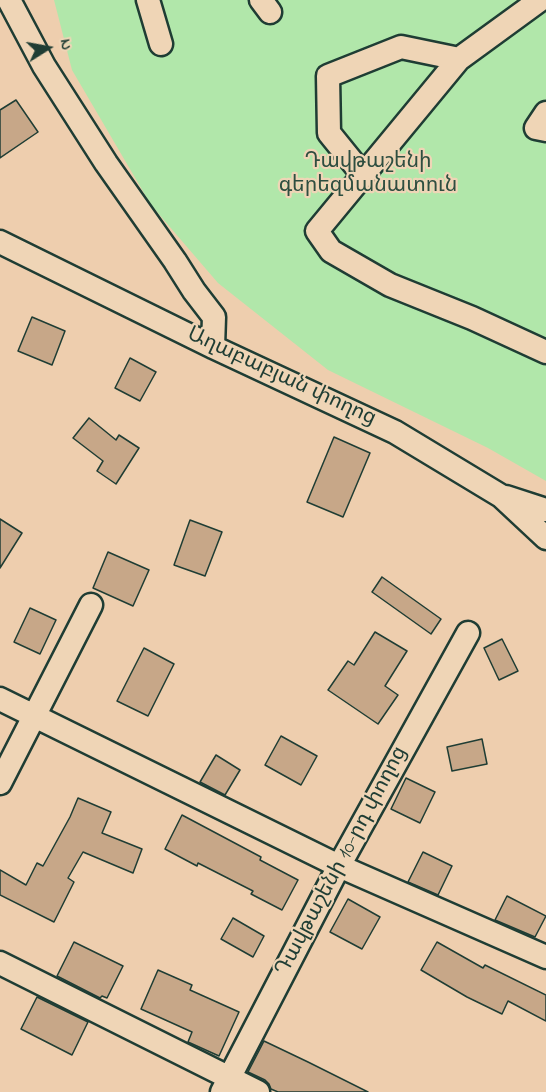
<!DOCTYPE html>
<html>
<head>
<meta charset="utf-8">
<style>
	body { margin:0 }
	#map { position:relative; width:546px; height:1092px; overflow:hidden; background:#eeceae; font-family:"Indie Flower",sans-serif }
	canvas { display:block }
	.north { position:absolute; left:18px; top:18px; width:60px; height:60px; -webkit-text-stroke:4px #efd5b6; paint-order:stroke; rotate:79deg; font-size:16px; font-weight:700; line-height:24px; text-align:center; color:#1f3d34 }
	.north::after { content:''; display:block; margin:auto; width:21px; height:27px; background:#1f3d34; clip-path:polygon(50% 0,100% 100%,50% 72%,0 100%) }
</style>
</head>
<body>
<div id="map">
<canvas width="546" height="1092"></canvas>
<div class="north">N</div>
</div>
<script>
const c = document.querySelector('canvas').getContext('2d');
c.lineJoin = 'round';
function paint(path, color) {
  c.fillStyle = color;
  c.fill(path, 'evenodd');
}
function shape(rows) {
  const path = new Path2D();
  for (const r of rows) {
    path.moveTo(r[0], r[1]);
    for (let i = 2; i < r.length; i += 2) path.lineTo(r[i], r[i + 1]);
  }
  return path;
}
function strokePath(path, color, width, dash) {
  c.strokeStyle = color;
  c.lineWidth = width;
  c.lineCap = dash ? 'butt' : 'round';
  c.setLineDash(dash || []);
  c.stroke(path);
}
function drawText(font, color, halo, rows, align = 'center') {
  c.font = font + ' "Indie Flower","Noto Sans Armenian",sans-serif';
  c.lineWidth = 4.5;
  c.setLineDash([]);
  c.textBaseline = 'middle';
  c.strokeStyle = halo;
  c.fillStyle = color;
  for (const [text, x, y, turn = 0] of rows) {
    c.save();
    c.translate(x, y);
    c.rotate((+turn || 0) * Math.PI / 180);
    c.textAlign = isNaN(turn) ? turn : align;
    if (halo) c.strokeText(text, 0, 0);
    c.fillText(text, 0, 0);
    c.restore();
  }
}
const green = shape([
	[54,0,546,0,546,481,488,448,328,370,218,283,151,205,72,70]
]);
const building = shape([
	[16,100,38,132,0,158,0,110,16,100],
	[32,317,65,331,52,365,18,351,32,317],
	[130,358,156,372,140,401,115,388,130,358],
	[89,418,116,440,119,435,139,448,116,484,97,471,103,461,73,438,89,418],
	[334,437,370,453,343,517,307,502,334,437],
	[0,519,22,533,0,568,0,519],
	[190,520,222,532,205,576,174,565,190,520],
	[108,552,149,570,133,606,93,588,108,552],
	[382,577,441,619,431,634,372,592,382,577],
	[30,608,56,620,40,654,14,642,30,608],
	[375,632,407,651,385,686,398,695,378,724,328,690,348,661,354,665,375,632],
	[502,639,518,671,499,680,484,648,502,639],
	[144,648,174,664,148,716,117,701,144,648],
	[281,736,317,756,301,785,265,765,281,736],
	[482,739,487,764,452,771,447,747,482,739],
	[216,755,240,770,225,795,200,782,216,755],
	[406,778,435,792,420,823,391,809,406,778],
	[78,798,111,812,102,833,142,849,133,873,83,852,68,878,74,882,54,922,0,895,0,870,26,885,37,863,43,866,70,817,78,798],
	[182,815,261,857,260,860,298,880,282,910,251,894,253,891,198,863,197,866,165,849,182,815],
	[423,852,452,866,438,895,408,882,423,852],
	[507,896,546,916,535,937,495,920,507,896],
	[348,899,380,917,362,949,330,932,348,899],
	[233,918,264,936,253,957,221,939,233,918],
	[74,942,123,966,107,998,102,996,100,998,57,976,74,942],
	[437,942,483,968,485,965,546,995,546,1021,508,1001,502,1014,467,997,421,970,437,942],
	[158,970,192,985,190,990,239,1012,219,1056,188,1042,192,1032,141,1009,158,970],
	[37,997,88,1022,72,1055,21,1029,37,997],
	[264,1041,308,1062,368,1092,278,1092,271,1089,269,1084,265,1080,248,1072,264,1041]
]);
const minor = shape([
	[9,0,44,66,106,163,175,261,194,291,214,317,213,347],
	[148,0,161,44],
	[261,0,270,12],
	[540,0,459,59,317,231,331,251,390,285,472,318,546,352],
	[546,113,536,128,546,130],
	[363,175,329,133,328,76,401,47,459,59],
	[0,242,213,347,395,432,501,496,546,538],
	[506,497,546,510],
	[0,699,339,866,546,957],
	[0,783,91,605],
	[0,963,258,1092],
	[222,1092,339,866,468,633]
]);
const parkNames = [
	["Դավթաշենի",368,164],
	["գերեզմանատուն",368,188]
];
const streetNames = [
	["Աղաբաբյան փողոց",281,378,25],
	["Դավթաշենի 10-րդ փողոց",343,862,-62]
];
paint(green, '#b1e7aa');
paint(building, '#c7a788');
strokePath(building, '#1f3d34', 1.5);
strokePath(minor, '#1f3d34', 27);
strokePath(minor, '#efd5b6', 22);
drawText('21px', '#2e4e40', '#efd5b6', parkNames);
drawText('21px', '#1f3d34', '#efd5b6', streetNames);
</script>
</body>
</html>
